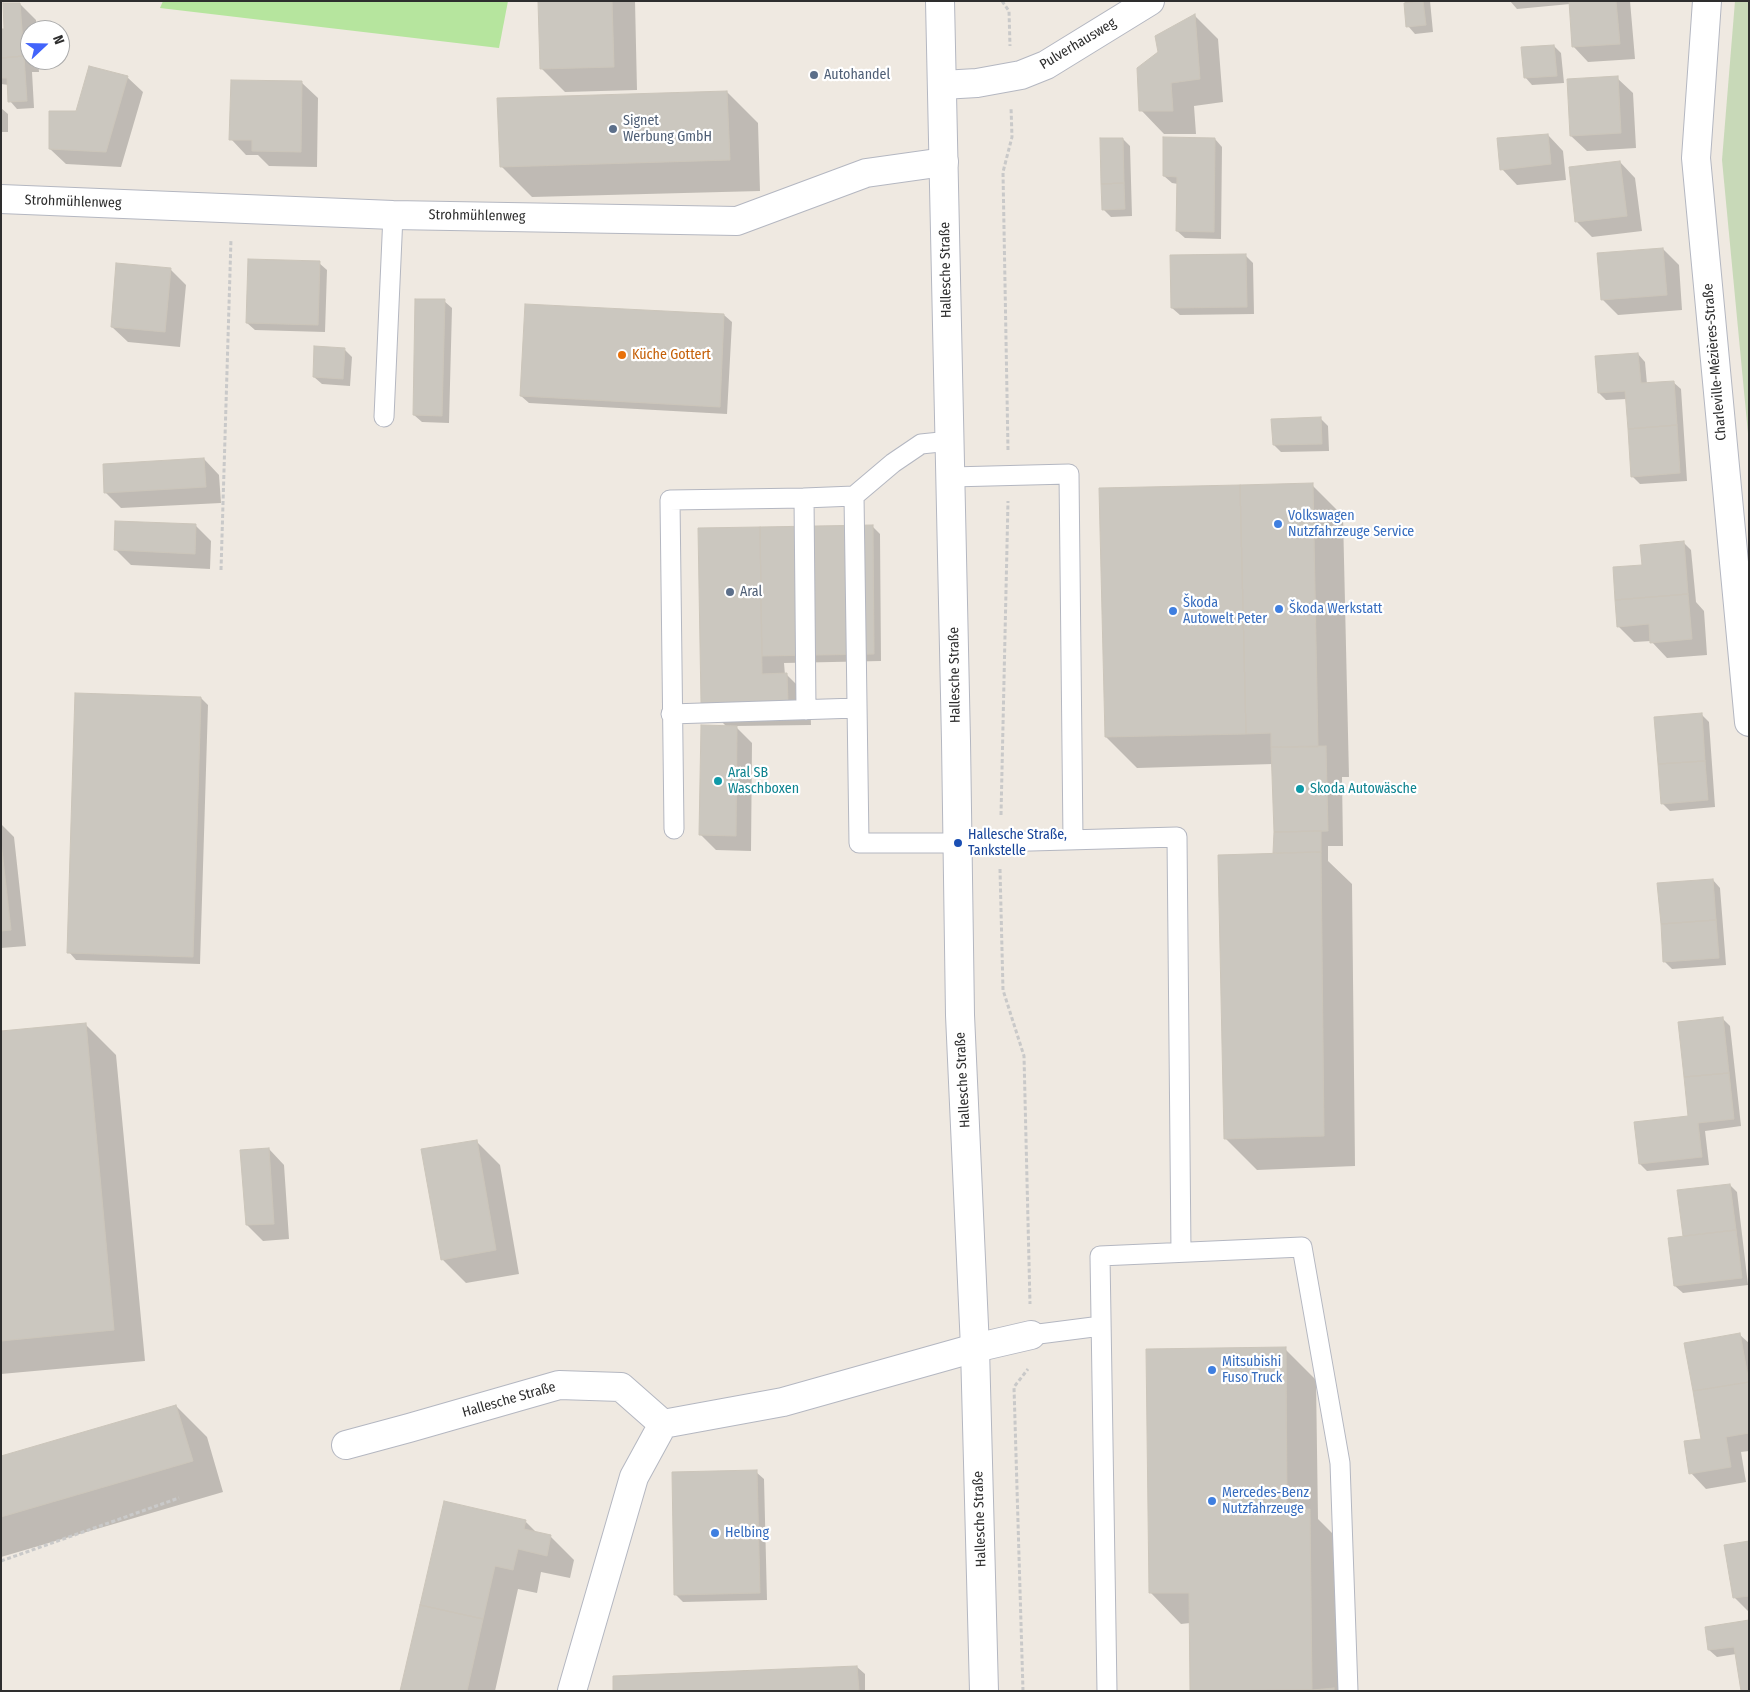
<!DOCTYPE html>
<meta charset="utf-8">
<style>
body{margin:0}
#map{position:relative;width:1750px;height:1692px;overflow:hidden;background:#efe9e1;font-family:"Fira Sans Condensed",sans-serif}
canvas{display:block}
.frame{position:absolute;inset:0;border:2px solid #2e2e2e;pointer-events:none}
.north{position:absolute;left:20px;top:20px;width:50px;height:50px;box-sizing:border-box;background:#fff;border:1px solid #ababab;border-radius:50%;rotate:69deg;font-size:14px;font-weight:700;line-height:20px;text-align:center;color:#2e2e2e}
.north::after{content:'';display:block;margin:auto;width:18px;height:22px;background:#4264fb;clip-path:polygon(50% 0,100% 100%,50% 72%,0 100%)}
</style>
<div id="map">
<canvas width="1750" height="1692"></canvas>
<div class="frame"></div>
<div class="north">N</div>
</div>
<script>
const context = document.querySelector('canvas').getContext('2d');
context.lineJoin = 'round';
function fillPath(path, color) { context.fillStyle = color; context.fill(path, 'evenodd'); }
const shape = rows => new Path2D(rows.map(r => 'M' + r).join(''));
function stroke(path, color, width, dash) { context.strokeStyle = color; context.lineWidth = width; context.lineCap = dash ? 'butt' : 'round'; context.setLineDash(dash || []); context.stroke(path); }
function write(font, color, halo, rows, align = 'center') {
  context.font = font + ' "Fira Sans Condensed",sans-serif'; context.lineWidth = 4.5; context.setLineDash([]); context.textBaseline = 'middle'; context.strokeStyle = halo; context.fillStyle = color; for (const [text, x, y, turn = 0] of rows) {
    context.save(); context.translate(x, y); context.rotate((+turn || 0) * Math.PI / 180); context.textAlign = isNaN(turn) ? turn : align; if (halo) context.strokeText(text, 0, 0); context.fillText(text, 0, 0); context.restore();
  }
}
const green = shape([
 [163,1,508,1,499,48,160,8]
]);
const cemetery = shape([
 [1735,1,1749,1,1749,444,1722,160]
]);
const shadow = shape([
 [540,1,635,1,637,90,565,92,541,68],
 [1405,1,1430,1,1433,32,1415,34,1408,26],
 [1510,1,1630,1,1635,59,1588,62,1573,46,1570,4,1517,9],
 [20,4,36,20,36,30,30,30,30,60,38,60,39,72,32,72,34,108,17,109,10,101,9,85,1,84,1,30,6,30],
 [1195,16,1218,39,1223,102,1194,106,1196,134,1164,134,1141,110,1159,53],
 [1554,46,1561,53,1564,83,1532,85,1525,77],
 [127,77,143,92,121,167,66,164,50,149,77,112],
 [1617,78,1633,93,1636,148,1587,151,1571,136],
 [302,83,318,98,317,167,269,166,258,155,246,155,231,139],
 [727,92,758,123,760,191,532,197,501,166],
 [1,108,8,114,8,132,1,132],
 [1548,135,1563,151,1566,180,1517,185,1502,169],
 [1123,139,1130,146,1132,216,1111,217,1103,209],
 [1215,139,1222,147,1221,239,1185,238,1177,231,1178,184,1172,183,1164,176],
 [1620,162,1635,178,1642,231,1592,237,1577,222],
 [1663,249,1679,265,1682,310,1618,315,1602,299],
 [1245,255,1253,263,1254,314,1180,315,1172,308],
 [319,263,327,270,325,332,255,330,247,323],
 [170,269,186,285,180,347,128,342,112,327],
 [444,301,452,308,449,423,422,422,414,415],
 [724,315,732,322,727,414,529,403,521,396],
 [345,350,352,357,350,386,322,384,314,377],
 [1638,354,1645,362,1647,384,1673,382,1681,389,1687,481,1640,484,1632,476,1627,399,1606,400,1599,393],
 [1320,418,1328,426,1329,451,1281,452,1274,445],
 [204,459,219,475,221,503,121,508,105,492],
 [1312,485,1343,516,1349,777,1342,777,1343,846,1328,846,1328,861,1352,884,1355,1166,1257,1170,1226,1139,1277,854,1275,852,1273,764,1137,768,1106,737],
 [195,525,211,541,210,569,131,565,115,549],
 [872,526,880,534,881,661,784,663,785,675,787,675,810,698,811,725,735,726,752,743,751,851,716,850,701,835,727,727,702,702,699,529],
 [1683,542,1691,550,1696,602,1704,611,1707,655,1667,658,1651,641,1634,642,1618,626,1644,566],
 [201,698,208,705,200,964,76,960,69,952],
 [1701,714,1709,722,1715,807,1670,811,1662,803],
 [1,824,14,837,26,946,1,948],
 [1713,880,1720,888,1726,965,1672,969,1664,961],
 [1722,1018,1730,1026,1741,1126,1705,1131,1709,1165,1647,1171,1640,1164,1690,1117],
 [85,1024,116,1055,145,1361,1,1374,1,1032],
 [476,1141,500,1165,519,1274,466,1283,442,1259],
 [269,1149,284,1165,289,1239,263,1241,247,1225],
 [1730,1185,1737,1192,1748,1285,1683,1293,1675,1286,1670,1239,1684,1238,1678,1191],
 [1740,1335,1749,1343,1749,1451,1741,1452,1746,1482,1706,1489,1691,1473],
 [1285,1349,1316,1380,1318,1519,1341,1542,1343,1691,1191,1691,1190,1623,1181,1624,1150,1592],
 [176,1406,207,1437,223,1492,1,1557,1,1457],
 [756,1472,764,1479,767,1600,683,1602,675,1594],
 [525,1521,537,1533,550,1536,574,1560,570,1578,541,1572,537,1593,518,1589,495,1691,402,1691],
 [1749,1542,1749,1612,1734,1597],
 [1749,1622,1736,1654,1717,1657,1709,1650],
 [857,1667,865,1674,865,1691,614,1691]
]);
const building = shape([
 [538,1,612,1,614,67,540,69,538,1],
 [1423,1,1426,25,1406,27,1404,3,1423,1],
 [1569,1,1616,1,1620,44,1572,47,1569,1],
 [3,3,20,3,24,56,1,58,1,29,4,29,3,3],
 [1195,14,1200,79,1171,83,1173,111,1139,111,1137,68,1158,52,1155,36,1195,14],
 [1554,45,1557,76,1524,78,1521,47,1554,45],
 [24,56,27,101,8,102,7,78,1,78,1,58,24,56],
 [89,66,128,76,106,152,49,149,49,111,76,111,89,66],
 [1618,76,1621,133,1570,136,1567,79,1618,76],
 [231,80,302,81,301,152,252,151,252,140,229,140,231,80],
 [727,91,730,160,500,167,497,98,727,91],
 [1548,134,1551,164,1500,170,1497,138,1548,134],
 [1163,137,1215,138,1214,232,1176,231,1177,177,1163,176,1163,137],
 [1100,138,1123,138,1124,183,1101,184,1100,138],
 [1620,161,1627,216,1575,222,1569,167,1620,161],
 [1124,183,1125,209,1102,210,1101,184,1124,183],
 [1663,248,1667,295,1601,300,1597,253,1663,248],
 [1246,254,1247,307,1171,308,1170,255,1246,254],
 [248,259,320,261,318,325,246,323,248,259],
 [116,263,171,268,165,332,111,327,116,263],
 [415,299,445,299,442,416,413,415,415,299],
 [525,304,724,314,720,407,520,396,525,304],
 [314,346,345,348,343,379,313,377,314,346],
 [1638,353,1641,383,1674,381,1677,425,1628,429,1625,391,1598,393,1595,356,1638,353],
 [1321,417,1322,444,1273,445,1271,419,1321,417],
 [1677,425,1680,473,1631,477,1628,429,1677,425],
 [204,458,206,487,104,493,103,464,204,458],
 [1313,483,1318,747,1271,747,1271,733,1246,734,1240,485,1313,483],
 [1240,485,1246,734,1105,737,1099,488,1240,485],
 [115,521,196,524,195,554,114,550,115,521],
 [873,525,874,654,762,656,760,527,873,525],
 [760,527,762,674,787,673,788,702,701,703,698,528,760,527],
 [1684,541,1688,594,1615,600,1613,567,1642,565,1640,545,1684,541],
 [1688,594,1692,639,1650,643,1649,624,1617,627,1615,600,1688,594],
 [75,693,201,697,193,957,67,953,75,693],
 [1702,713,1705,761,1658,764,1654,717,1702,713],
 [701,725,737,726,736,836,699,835,701,725],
 [1326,746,1328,831,1274,832,1271,747,1326,746],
 [1705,761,1708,800,1661,804,1658,764,1705,761],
 [1321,831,1321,852,1273,853,1274,832,1321,831],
 [1,842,11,930,1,931,1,842],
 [1321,852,1324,1136,1224,1139,1218,855,1321,852],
 [1713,879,1716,920,1661,924,1657,883,1713,879],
 [1716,920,1719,958,1663,962,1661,924,1716,920],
 [1723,1017,1729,1073,1684,1077,1678,1022,1723,1017],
 [86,1023,114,1330,1,1341,1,1031,86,1023],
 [1729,1073,1734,1119,1698,1123,1702,1157,1639,1164,1634,1122,1688,1116,1684,1077,1729,1073],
 [477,1140,496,1250,441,1260,421,1149,477,1140],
 [269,1148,274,1224,246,1225,240,1150,269,1148],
 [1730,1184,1736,1230,1683,1236,1677,1190,1730,1184],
 [1736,1230,1742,1278,1674,1286,1668,1238,1736,1230],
 [1740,1333,1749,1382,1693,1391,1684,1343,1740,1333],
 [1286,1347,1287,1510,1310,1509,1312,1690,1190,1691,1189,1593,1149,1593,1146,1349,1286,1347],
 [1749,1382,1749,1433,1726,1437,1731,1467,1689,1474,1684,1441,1701,1439,1693,1391,1749,1382],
 [176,1405,193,1461,1,1517,1,1456,176,1405],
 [757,1470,760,1593,674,1595,672,1472,757,1470],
 [444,1501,526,1520,524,1529,551,1535,547,1556,518,1549,513,1570,495,1566,483,1619,420,1605,444,1501],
 [1749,1541,1749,1596,1733,1598,1724,1545,1749,1541],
 [420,1605,483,1619,467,1691,400,1691,420,1605],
 [1749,1620,1749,1691,1741,1691,1734,1647,1708,1650,1705,1627,1749,1620],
 [857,1666,859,1691,613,1691,613,1676,857,1666],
 [1334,1688,1334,1691,1222,1691,1312,1690,1334,1688]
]);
const path = shape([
 [1002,1,1009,11,1010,46],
 [1008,450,1003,172,1012,137,1011,107],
 [221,570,231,239],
 [1001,815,1008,501],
 [1000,869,1003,990,1024,1056,1030,1304],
 [1,1561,179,1498],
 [1023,1691,1014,1387,1028,1369]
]);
const lane = shape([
 [384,417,393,215],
 [950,441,921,444,893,463,854,496,859,843,958,843,1177,837,1181,1252],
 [951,477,1069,474,1073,840],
 [806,710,804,498,854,496],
 [671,714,857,708],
 [674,829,670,500,804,498],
 [1031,1335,1101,1326],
 [1107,1691,1100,1256,1302,1247,1340,1463,1348,1691]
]);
const street = shape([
 [1707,1,1696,158,1749,722],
 [942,85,977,83,1021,75,1046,65,1150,1],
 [1,199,393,215,737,221,866,173,944,162],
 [346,1445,409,1428,559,1385,621,1387,663,1424],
 [572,1691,634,1477,663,1424,783,1402,975,1348,1031,1335]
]);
const secondary = shape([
 [940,1,956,741,960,1015,975,1348,984,1691]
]);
const markers = [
 [814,75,5,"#5c6f8a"],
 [613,129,5,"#5c6f8a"],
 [622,355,5,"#e8710a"],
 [1278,524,5,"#3f7fe0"],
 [730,592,5,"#5c6f8a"],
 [1279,609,5,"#3f7fe0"],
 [1173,611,5,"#3f7fe0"],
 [718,781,5,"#0f9aa8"],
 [1300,789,5,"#0f9aa8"],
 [958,843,5,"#1a4fb4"],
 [1212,1370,5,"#3f7fe0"],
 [1212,1501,5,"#3f7fe0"],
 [715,1533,5,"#3f7fe0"]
];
const streetNames = [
 ["Pulverhausweg",1078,44,-31],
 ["Strohmühlenweg",73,202,2],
 ["Strohmühlenweg",477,216,1],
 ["Hallesche Straße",946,270,-91],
 ["Charleville-Mézières-Straße",1715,362,-95],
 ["Hallesche Straße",955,675,-91],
 ["Hallesche Straße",963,1080,-93],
 ["Hallesche Straße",509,1400,-16],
 ["Hallesche Straße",980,1519,-92]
];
const serviceNames = [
 ["Autohandel",824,75],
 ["Signet",623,121],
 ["Werbung GmbH",623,137],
 ["Aral",740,592]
];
const foodNames = [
 ["Küche Gottert",632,355]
];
const shopNames = [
 ["Volkswagen",1288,516],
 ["Nutzfahrzeuge Service",1288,532],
 ["Škoda",1183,603],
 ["Autowelt Peter",1183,619],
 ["Škoda Werkstatt",1289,609],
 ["Mitsubishi",1222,1362],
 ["Fuso Truck",1222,1378],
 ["Mercedes-Benz",1222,1493],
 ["Nutzfahrzeuge",1222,1509],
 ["Helbing",725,1533]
];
const cultureNames = [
 ["Aral SB",728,773],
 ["Waschboxen",728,789],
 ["Skoda Autowäsche",1310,789]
];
const transitNames = [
 ["Hallesche Straße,",968,835],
 ["Tankstelle",968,851]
];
fillPath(green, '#b6e59e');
fillPath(cemetery, '#c8d9b8');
fillPath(shadow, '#0003');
fillPath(building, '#cbc7bf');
stroke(building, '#cbc5ba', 1);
stroke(lane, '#b4b7c1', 21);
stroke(street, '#b4b7c1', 30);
stroke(secondary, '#b4b7c1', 30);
stroke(path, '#c9c9c9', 3, [4, 2.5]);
stroke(lane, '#fff', 19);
stroke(street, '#fff', 28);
stroke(secondary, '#fff', 28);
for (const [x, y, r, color] of markers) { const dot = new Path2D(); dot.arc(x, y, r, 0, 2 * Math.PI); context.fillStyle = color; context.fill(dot); stroke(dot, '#fff', 2); }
write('14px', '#2e2e2e', '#fff', streetNames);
write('14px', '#4e5e75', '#fff', serviceNames, 'left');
write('14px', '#c56008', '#fff', foodNames, 'left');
write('14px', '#366cbe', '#fff', shopNames, 'left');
write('14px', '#0d838f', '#fff', cultureNames, 'left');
write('14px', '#164399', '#fff', transitNames, 'left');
</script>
